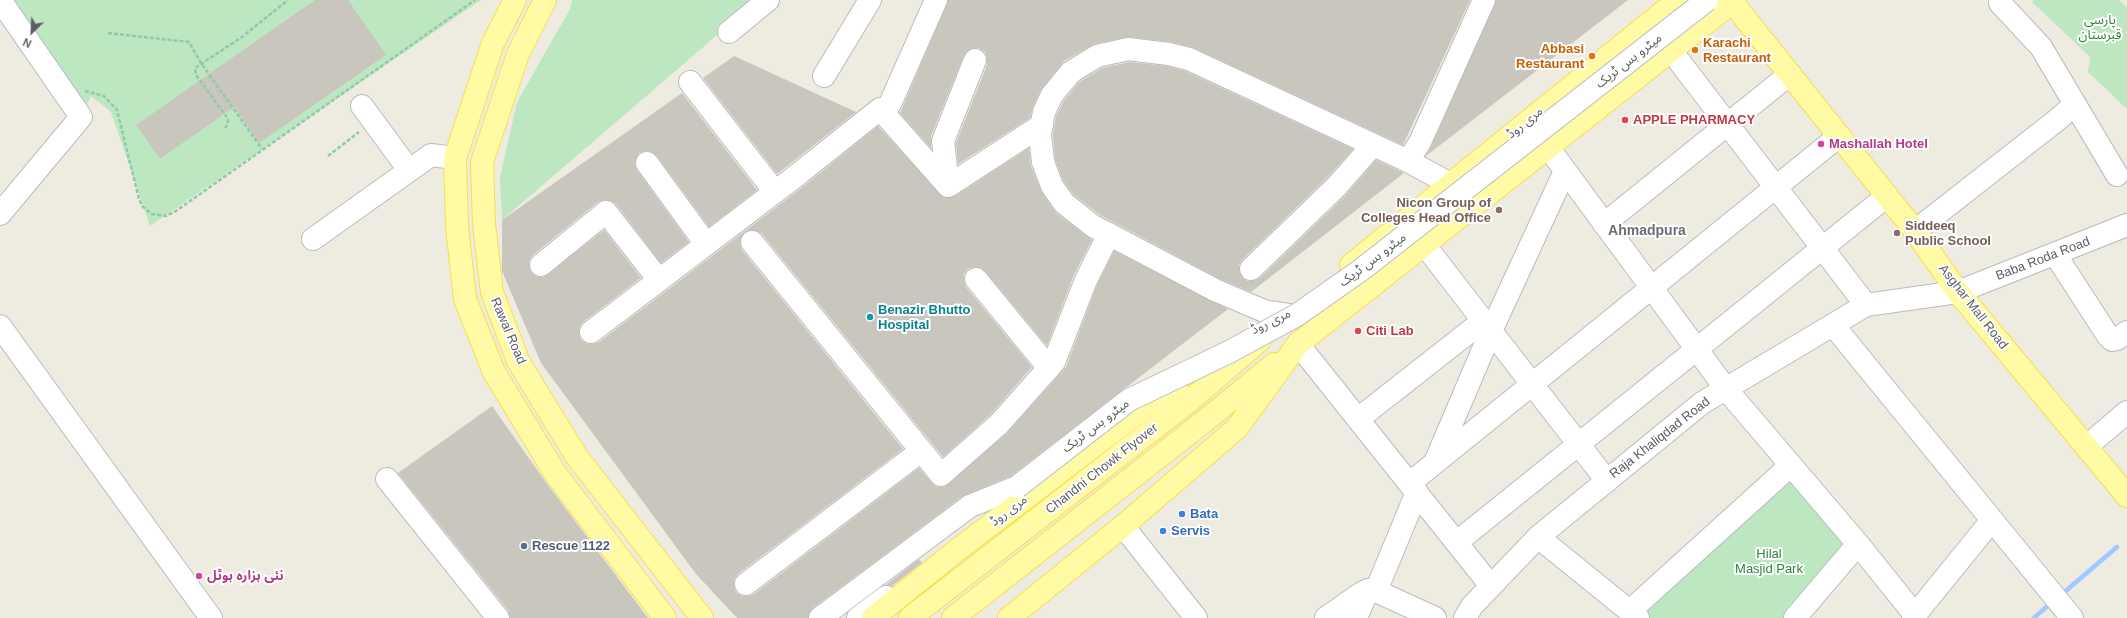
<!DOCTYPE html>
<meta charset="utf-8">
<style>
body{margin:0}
#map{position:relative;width:2127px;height:618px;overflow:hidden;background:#eeece1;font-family:Arial,sans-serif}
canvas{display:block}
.north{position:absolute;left:12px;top:12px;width:40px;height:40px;-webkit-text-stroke:3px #fff;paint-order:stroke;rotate:204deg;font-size:11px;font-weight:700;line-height:16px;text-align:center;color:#5a5d63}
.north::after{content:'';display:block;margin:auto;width:14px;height:18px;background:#5a5d63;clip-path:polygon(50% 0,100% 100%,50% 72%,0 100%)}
</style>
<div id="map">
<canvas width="2127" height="618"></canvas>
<div class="north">N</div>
</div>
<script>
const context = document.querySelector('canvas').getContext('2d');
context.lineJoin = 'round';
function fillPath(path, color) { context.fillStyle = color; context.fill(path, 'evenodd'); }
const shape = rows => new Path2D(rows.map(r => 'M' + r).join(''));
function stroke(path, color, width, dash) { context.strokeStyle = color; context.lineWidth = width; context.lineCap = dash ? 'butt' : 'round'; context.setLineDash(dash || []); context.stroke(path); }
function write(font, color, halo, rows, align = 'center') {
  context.font = font + ' Arial,"Noto Sans Arabic",sans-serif'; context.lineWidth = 4; context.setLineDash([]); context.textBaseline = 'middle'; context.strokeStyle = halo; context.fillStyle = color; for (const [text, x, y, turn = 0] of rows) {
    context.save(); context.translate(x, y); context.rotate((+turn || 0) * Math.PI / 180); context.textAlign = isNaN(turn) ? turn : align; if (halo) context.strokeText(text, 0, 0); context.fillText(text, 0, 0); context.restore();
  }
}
const green = shape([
 [11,0,481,0,150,226,111,112,91,96,86,106],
 [572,0,758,0,502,220,500,177,517,102,570,9],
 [2034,0,2119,0,2127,8,2127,109,2088,72,2090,57,2032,2],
 [1790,466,1858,544,1795,618,1638,618]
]);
const stream = shape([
 [2061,595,2117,547],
 [2034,618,2052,602]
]);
const building = shape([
 [315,0,348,0,386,55,259,143,234,107,160,159,136,125],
 [948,0,1470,0,1403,145,1194,48,1171,42,1129,37,1094,44,1064,61,1041,90,1033,107,1030,118,958,164,956,143,987,65,987,58,985,52,979,48,973,48,964,55,931,136,931,148,900,113],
 [1496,0,1628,0,1426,156,1431,147],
 [734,56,856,112,777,174,703,78],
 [1129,62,1167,66,1185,71,1353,149,1327,178,1242,260,1239,265,1239,272,1242,277,1247,281,1254,281,1260,278,1345,196,1376,160,1404,173,1251,292,1220,279,1100,215,1073,194,1063,180,1055,159,1053,134,1056,116,1063,102,1079,82,1102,68],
 [682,93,757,190,709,227,657,156,652,152,646,151,639,153,635,164,637,170,689,242,661,263,616,204,611,201,604,200,598,202,533,255,529,261,529,267,532,273,537,277,543,277,604,230,641,278,583,322,579,328,579,334,581,340,587,344,593,344,599,342,800,189,878,126,944,198,955,196,1029,148,1031,166,1042,193,1056,213,1092,240,1074,275,1047,346,985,271,974,267,968,269,964,274,964,281,966,287,1032,367,990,415,943,457,762,234,757,231,750,230,744,233,740,244,742,250,903,449,738,574,734,580,734,586,736,592,742,596,748,596,754,594,919,468,932,483,937,487,944,487,1007,433,1066,367,1097,285,1114,251,1228,309,1011,476,963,496,813,608,808,618,737,618,696,574,541,363,502,271,502,220],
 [492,406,545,481,648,618,510,618,508,610,398,473],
 [919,559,922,563,892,586,886,585]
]);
const path = shape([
 [108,33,189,42,201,63,262,149],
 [85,91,104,96,117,110,139,199,142,206,152,214,166,216,176,211,475,0],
 [225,128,228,124,228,119,196,75,195,68,242,37,288,0],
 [328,156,359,132]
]);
const minor = shape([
 [2000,3,2041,47,2117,175],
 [729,32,768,0],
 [1679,61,1866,305],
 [824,76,870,0],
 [690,82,775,192],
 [890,104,936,0],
 [362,106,409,170],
 [1556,158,1726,389,1858,544,1915,615,1913,618],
 [1408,161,1420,142,1484,0],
 [647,163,706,244],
 [948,186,943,141,975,60],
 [0,214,81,117,0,0],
 [1604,224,1790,74],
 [1915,231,2057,120,2074,105],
 [313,239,431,155,455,158],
 [752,242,941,475,999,424,1054,362,1086,280,1109,234],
 [1430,252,1607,481],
 [2055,254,2108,336,2112,340,2117,339,2127,332],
 [541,265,606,212,659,280],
 [1251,269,1336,187,1373,145],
 [976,279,1049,368],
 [1290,315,1264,311,1215,290,1093,226,1064,203,1052,186,1043,162,1040,134,1044,112,1052,95,1071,72,1097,56,1128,49,1169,54,1189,59,1408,161,1450,184],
 [1833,325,2072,618],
 [0,326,211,618],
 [591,332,792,179,880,109,948,186,1042,125],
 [1298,344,1491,586],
 [1358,419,1483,321],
 [2087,446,2127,412],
 [1436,460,1491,331,1565,171],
 [387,479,498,618],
 [1410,483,1839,136],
 [1123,526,1196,618],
 [1538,537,1638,618],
 [1457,542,1887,196],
 [746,584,921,451],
 [1376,591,1417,492],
 [1630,611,1790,466],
 [1915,615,1992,520],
 [820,618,970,506,1017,487],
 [858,618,886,597],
 [1326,618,1360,594,1368,590,1376,591,1435,618],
 [1356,618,1368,590],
 [1465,618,1472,606,1538,537,1702,403,1866,305,1958,292,2127,225],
 [1795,618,1858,544]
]);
const major = shape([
 [515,0,493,43,455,158,457,226,465,299,494,372,555,473,665,618],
 [545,0,518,54,482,162,484,224,492,292,518,361,577,457,702,618],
 [1732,2,1915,231,1958,292,2127,496],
 [1351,265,1678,0],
 [873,618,956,551,1178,382],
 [910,618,1193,398,1260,340],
 [953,618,1211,416,1274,364],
 [1009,618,1123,526,1237,428,1298,344,1735,0]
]);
const minorBridge = shape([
 [1017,487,1129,400,1229,352,1297,315,1361,270,1707,0]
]);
const markers = [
 [1695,50,4,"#e8710a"],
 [1592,56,4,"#e8710a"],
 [1625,120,4,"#e0444e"],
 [1821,144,4,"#d1479c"],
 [1499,210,4,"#8d6e63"],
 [1897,233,4,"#8d6e63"],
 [870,317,4,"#0f9aa8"],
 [1358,331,4,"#e0444e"],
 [1182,514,4,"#3f7fe0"],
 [1163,531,4,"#3f7fe0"],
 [524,546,4,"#5c6f8a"],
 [199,576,4,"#d1479c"]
];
const parkNames = [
 ["پارسی",2100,20],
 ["قبرستان",2100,35],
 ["Hilal",1769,554],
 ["Masjid Park",1769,569]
];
const foodNames = [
 ["Karachi",1703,43],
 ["Restaurant",1703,58],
 ["Abbasi",1584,49,"right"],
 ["Restaurant",1584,64,"right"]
];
const streetNames = [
 ["میٹرو بس ٹریک",1629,61,-38],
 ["مری روڈ",1525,123,-39],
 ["Baba Roda Road",2043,259,-21],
 ["میٹرو بس ٹریک",1373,260,-37],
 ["Asghar Mall Road",1973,307,52],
 ["مری روڈ",1271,322,-26],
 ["Rawal Road",508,331,67],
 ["میٹرو بس ٹریک",1096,426,-37],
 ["Raja Khaliqdad Road",1660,438,-38],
 ["Chandni Chowk Flyover",1102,469,-38],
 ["مری روڈ",1009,511,-37]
];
const healthNames = [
 ["APPLE PHARMACY",1633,120],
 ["Citi Lab",1366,331]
];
const hotelNames = [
 ["Mashallah Hotel",1829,144],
 ["نئی ہزارہ ہوٹل",207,576]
];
const educationNames = [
 ["Nicon Group of",1491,203],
 ["Colleges Head Office",1491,218],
 ["Siddeeq",1905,226,"left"],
 ["Public School",1905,241,"left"]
];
const cultureNames = [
 ["Benazir Bhutto",878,310],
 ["Hospital",878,325]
];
const shopNames = [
 ["Bata",1190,514],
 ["Servis",1171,531]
];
const serviceNames = [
 ["Rescue 1122",532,546]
];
const neighbourhoodNames = [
 ["Ahmadpura",1647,231]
];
fillPath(green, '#bce7c1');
stroke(stream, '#a0caff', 4.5);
fillPath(building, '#c9c6be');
stroke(minor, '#b9bbc1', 24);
stroke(major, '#f9de4f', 24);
stroke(path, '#94c8aa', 2.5, [4, 2]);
stroke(minor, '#fff', 22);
stroke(major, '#fffba5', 22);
stroke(minorBridge, '#b9bbc1', 24, []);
stroke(minorBridge, '#fff', 22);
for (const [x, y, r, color] of markers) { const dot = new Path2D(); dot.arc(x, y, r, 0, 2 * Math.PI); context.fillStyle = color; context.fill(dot); stroke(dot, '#fff', 1.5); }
write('13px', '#2f853e', '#fff', parkNames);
write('bold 13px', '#c56008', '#fff', foodNames, 'left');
write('13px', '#5a5d63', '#fff', streetNames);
write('bold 13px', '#be3a42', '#fff', healthNames, 'left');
write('bold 13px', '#b23c85', '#fff', hotelNames, 'left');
write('bold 13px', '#785e54', '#fff', educationNames, 'right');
write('bold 13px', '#0d838f', '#fff', cultureNames, 'left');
write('bold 13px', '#366cbe', '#fff', shopNames, 'left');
write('bold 13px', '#4e5e75', '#fff', serviceNames, 'left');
write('bold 14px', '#6b6f75', '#fff', neighbourhoodNames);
</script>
